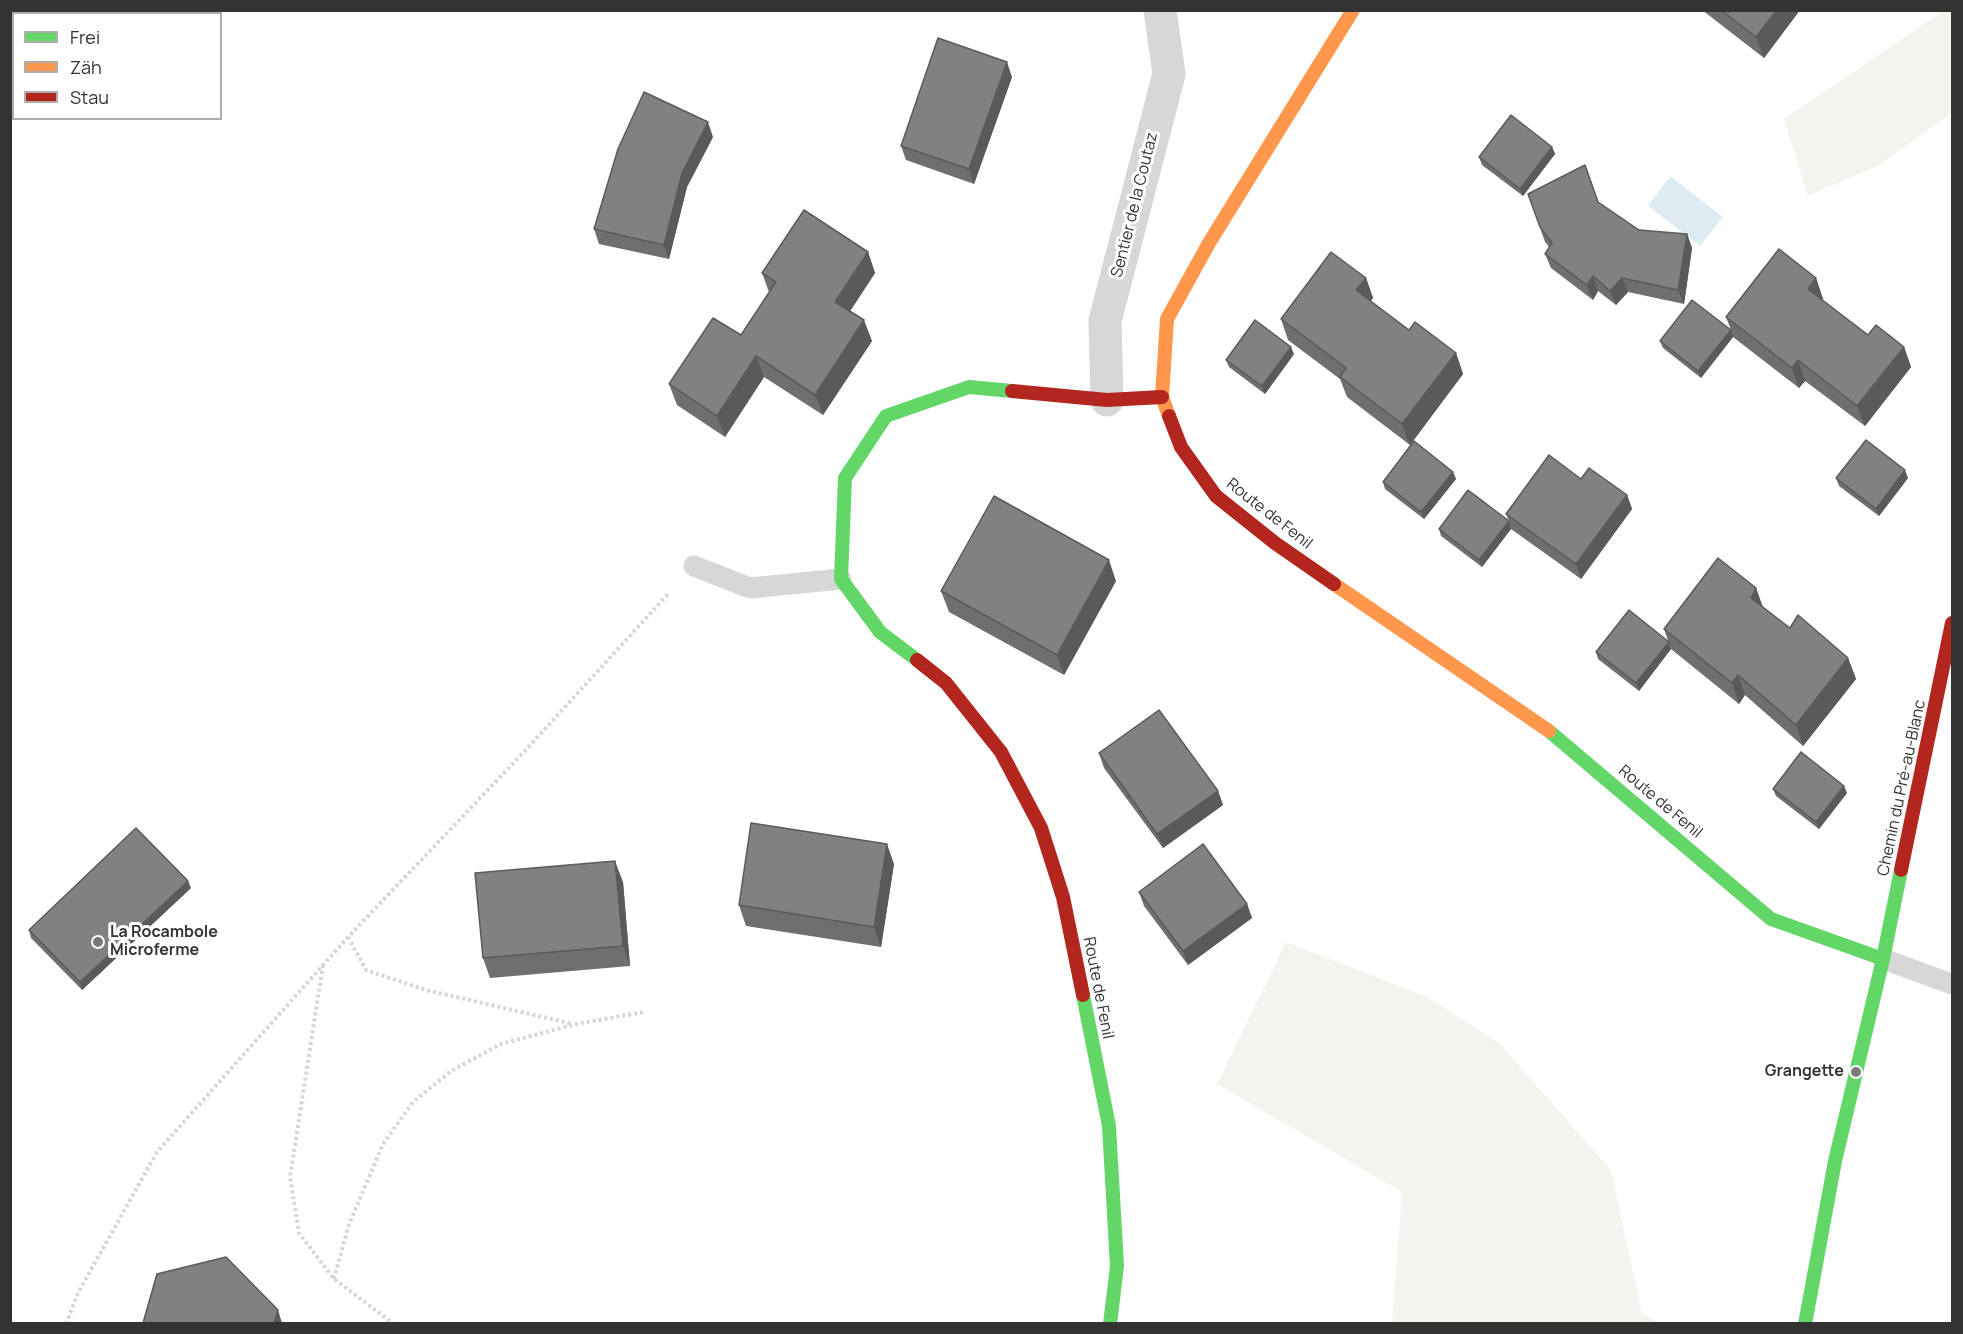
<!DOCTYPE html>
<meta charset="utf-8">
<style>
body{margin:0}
#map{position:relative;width:1963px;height:1334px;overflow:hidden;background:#fff;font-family:Manrope,sans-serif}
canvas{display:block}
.frame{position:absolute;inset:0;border:12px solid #333;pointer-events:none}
.legend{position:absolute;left:12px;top:12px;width:210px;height:108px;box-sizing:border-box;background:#fff;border:2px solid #adadad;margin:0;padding:8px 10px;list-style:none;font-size:18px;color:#333}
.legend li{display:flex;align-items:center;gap:12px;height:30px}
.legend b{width:30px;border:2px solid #adadad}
</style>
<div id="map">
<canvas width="1963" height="1334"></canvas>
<div class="frame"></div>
<ul class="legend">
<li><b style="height:8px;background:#63d668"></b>Frei</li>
<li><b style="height:8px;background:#ff974d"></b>Zäh</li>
<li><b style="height:8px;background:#b3261e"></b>Stau</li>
</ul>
</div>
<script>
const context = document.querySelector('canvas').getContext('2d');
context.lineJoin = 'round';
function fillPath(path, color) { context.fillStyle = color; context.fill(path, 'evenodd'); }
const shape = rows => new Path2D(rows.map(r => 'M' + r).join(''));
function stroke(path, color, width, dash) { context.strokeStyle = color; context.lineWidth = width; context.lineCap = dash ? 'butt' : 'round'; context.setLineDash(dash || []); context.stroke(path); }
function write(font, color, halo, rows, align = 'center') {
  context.font = font + ' Manrope,sans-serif'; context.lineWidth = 6; context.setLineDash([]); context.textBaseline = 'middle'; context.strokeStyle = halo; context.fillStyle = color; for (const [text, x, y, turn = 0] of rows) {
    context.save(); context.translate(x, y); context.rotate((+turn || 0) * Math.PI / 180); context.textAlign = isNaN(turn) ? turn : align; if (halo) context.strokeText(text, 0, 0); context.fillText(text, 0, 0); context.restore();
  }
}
const green = shape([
 [1943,11,1952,11,1952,113,1879,165,1808,196,1784,119],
 [1286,942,1427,997,1500,1044,1611,1170,1642,1314,1659,1323,1392,1323,1402,1192,1217,1084]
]);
const water = shape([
 [1670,176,1723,217,1700,246,1648,206]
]);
const path = shape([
 [348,937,366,970,426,990,573,1024],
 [323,965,290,1177,299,1233,334,1279,394,1324],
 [334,1279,348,1227,383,1144,413,1102,451,1071,501,1044,576,1024,644,1012],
 [66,1324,78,1293,157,1152,348,937,523,753,669,593]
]);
const lane = shape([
 [694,566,750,588,841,579],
 [1883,959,1952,984]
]);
const street = shape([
 [1107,400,1105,321,1169,74,1160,10]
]);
const fast = shape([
 [917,660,880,632,841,579,845,478,886,416,969,387,1012,391],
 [1549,731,1771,919,1883,959],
 [1083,995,1109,1126,1117,1266,1110,1324],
 [1805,1324,1835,1161,1883,959,1901,870]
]);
const slow = shape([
 [1169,416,1162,397,1167,319,1209,243,1353,10],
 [1334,584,1549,731]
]);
const jam = shape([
 [1012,391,1107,400,1162,397],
 [1169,416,1181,447,1216,496,1275,543,1334,584],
 [917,660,946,683,1001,752,1041,828,1063,897,1083,995],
 [1901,870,1952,623]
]);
const wall = shape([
 [1702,10,1800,10,1764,58],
 [1012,77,974,184,906,160,901,146],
 [713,137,687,187,669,259,599,244,594,229],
 [1552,147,1555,154,1523,196,1482,165,1479,157],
 [1528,194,1598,203,1639,230,1687,234,1692,248,1684,304,1628,292,1616,305,1598,291,1593,300,1551,268,1545,254,1549,247,1545,242],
 [868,252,875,273,850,311,872,341,823,415,764,377,725,437,677,405,669,384,741,335,769,292,762,273],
 [1366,278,1373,298,1371,301,1409,330,1456,353,1463,374,1410,445,1347,397,1340,379,1288,340,1281,319],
 [1816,278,1823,299,1823,300,1868,335,1904,347,1911,367,1865,426,1805,381,1799,388,1733,337,1701,378,1663,348,1660,341,1731,330,1726,317],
 [1294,354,1265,394,1229,367,1226,360],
 [1453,472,1456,479,1424,519,1385,489,1383,482],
 [1836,478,1908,478,1879,516,1839,486],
 [1581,479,1627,495,1632,509,1581,579,1511,529,1482,567,1441,536,1439,529,1509,521,1506,514],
 [1116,581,1064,675,949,612,941,591],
 [1756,588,1763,607,1790,628,1848,658,1856,679,1803,746,1745,695,1739,704,1671,649,1664,629],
 [1671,649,1639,691,1598,659,1596,652],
 [1099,753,1218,791,1223,805,1163,848,1104,768],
 [1773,789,1847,793,1819,829,1776,796],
 [894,864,881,947,746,926,739,905],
 [623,882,630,966,490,978,483,958],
 [191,888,82,990,31,938,29,930],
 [1139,892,1247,904,1252,918,1188,965,1144,906]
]);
const shadedWall = shape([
 [1777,10,1800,10,1764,58,1756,37],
 [1007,62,1012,77,974,184,969,169],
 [708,122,713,137,687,187,669,259,664,245,682,173],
 [1552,147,1555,154,1523,196,1520,189],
 [1687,234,1692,248,1684,304,1678,290],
 [868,252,875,273,843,322,835,302],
 [1593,276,1598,291,1593,300,1587,285],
 [1366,278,1373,298,1363,311,1356,290],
 [1622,278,1628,292,1616,305,1610,291],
 [1816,278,1823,299,1816,310,1808,289],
 [864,320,872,341,823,415,815,395],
 [1731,330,1733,337,1701,378,1698,371],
 [1291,347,1294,354,1265,394,1262,386],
 [1904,347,1911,367,1865,426,1857,406],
 [1456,353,1463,374,1410,445,1402,424],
 [756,356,764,377,725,437,717,416],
 [1798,360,1805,381,1799,388,1792,368],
 [1905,470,1908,478,1879,516,1876,509],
 [1453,472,1456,479,1424,519,1421,512],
 [1627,495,1632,509,1581,579,1576,564],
 [1509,521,1511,529,1482,567,1479,560],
 [1109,560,1116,581,1064,675,1057,655],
 [1756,588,1763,609,1751,598],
 [1669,642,1671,649,1639,691,1636,683],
 [1848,658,1856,679,1803,746,1796,725],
 [1738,675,1745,695,1739,704,1732,683],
 [1844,786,1847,793,1819,829,1816,822],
 [1218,791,1223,805,1163,848,1157,834],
 [887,844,894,864,881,947,874,927],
 [615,861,623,882,630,966,623,946],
 [188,881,191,888,82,990,80,982],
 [1247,904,1252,918,1188,965,1183,951],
 [278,1310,282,1323,274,1323]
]);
const building = shape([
 [1721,10,1777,10,1756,37,1721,10],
 [938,38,1007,62,969,169,901,146,938,38],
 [644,92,708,122,682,173,664,245,594,229,618,149,644,92],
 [1511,115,1552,147,1520,189,1479,157,1511,115],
 [1585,165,1598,202,1639,230,1687,234,1678,290,1622,278,1610,291,1593,276,1587,285,1545,254,1552,243,1540,227,1528,194,1585,165],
 [804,210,868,252,835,302,864,320,815,395,756,356,717,416,669,384,713,318,741,335,776,282,762,273,804,210],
 [1779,249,1816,278,1808,289,1868,335,1876,325,1904,347,1857,406,1798,360,1792,368,1726,317,1779,249],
 [1331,252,1366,278,1356,290,1409,330,1415,322,1456,353,1402,424,1340,377,1346,368,1281,319,1331,252],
 [1692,300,1731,330,1698,371,1660,341,1692,300],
 [1255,320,1291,347,1262,386,1226,360,1255,320],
 [1866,440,1905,470,1876,509,1836,478,1866,440],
 [1414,441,1453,472,1421,512,1383,482,1414,441],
 [1549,455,1581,479,1589,468,1627,495,1576,564,1506,514,1549,455],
 [1468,490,1509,521,1479,560,1439,529,1468,490],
 [994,496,1109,560,1057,655,941,591,994,496],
 [1718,558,1756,588,1751,598,1790,628,1798,615,1848,658,1796,725,1738,675,1732,683,1664,629,1718,558],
 [1629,610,1669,642,1636,683,1596,652,1629,610],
 [1159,710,1218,791,1157,834,1099,753,1159,710],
 [1801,752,1844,786,1816,822,1773,789,1801,752],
 [751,823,887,844,874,927,739,905,751,823],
 [136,828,188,881,80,982,29,930,136,828],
 [1203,844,1247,904,1183,951,1139,892,1203,844],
 [615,861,623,946,483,958,475,873,615,861],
 [226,1257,278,1310,274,1323,143,1323,157,1274,226,1257]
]);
const markers = [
 [98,942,6,"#7a7a7a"],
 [1856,1072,6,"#7a7a7a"]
];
const streetNames = [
 ["Sentier de la Coutaz",1135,205,-76],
 ["Route de Fenil",1269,514,38],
 ["Chemin du Pré-au-Blanc",1902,788,-78],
 ["Route de Fenil",1660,802,40],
 ["Route de Fenil",1098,988,79]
];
const poiNames = [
 ["La Rocambole",110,933],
 ["Microferme",110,951],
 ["Grangette",1844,1072,"right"]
];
fillPath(green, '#f1f5ed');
fillPath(water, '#ddebf3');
stroke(path, '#d6d6d6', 4, [3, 3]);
stroke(lane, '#d7d7d7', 21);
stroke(street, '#d7d7d7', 33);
stroke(fast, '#63d668', 14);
stroke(slow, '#ff974d', 14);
stroke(jam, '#b3261e', 14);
fillPath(wall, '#6f6f6f');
fillPath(shadedWall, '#5a5a5a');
fillPath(building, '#818181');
stroke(building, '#5a5a5a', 1.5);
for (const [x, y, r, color] of markers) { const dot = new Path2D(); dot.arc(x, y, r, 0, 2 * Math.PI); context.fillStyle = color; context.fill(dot); stroke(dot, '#fff', 2); }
write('16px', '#333', '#fff', streetNames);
write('bold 16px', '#333', '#fff', poiNames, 'left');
</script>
